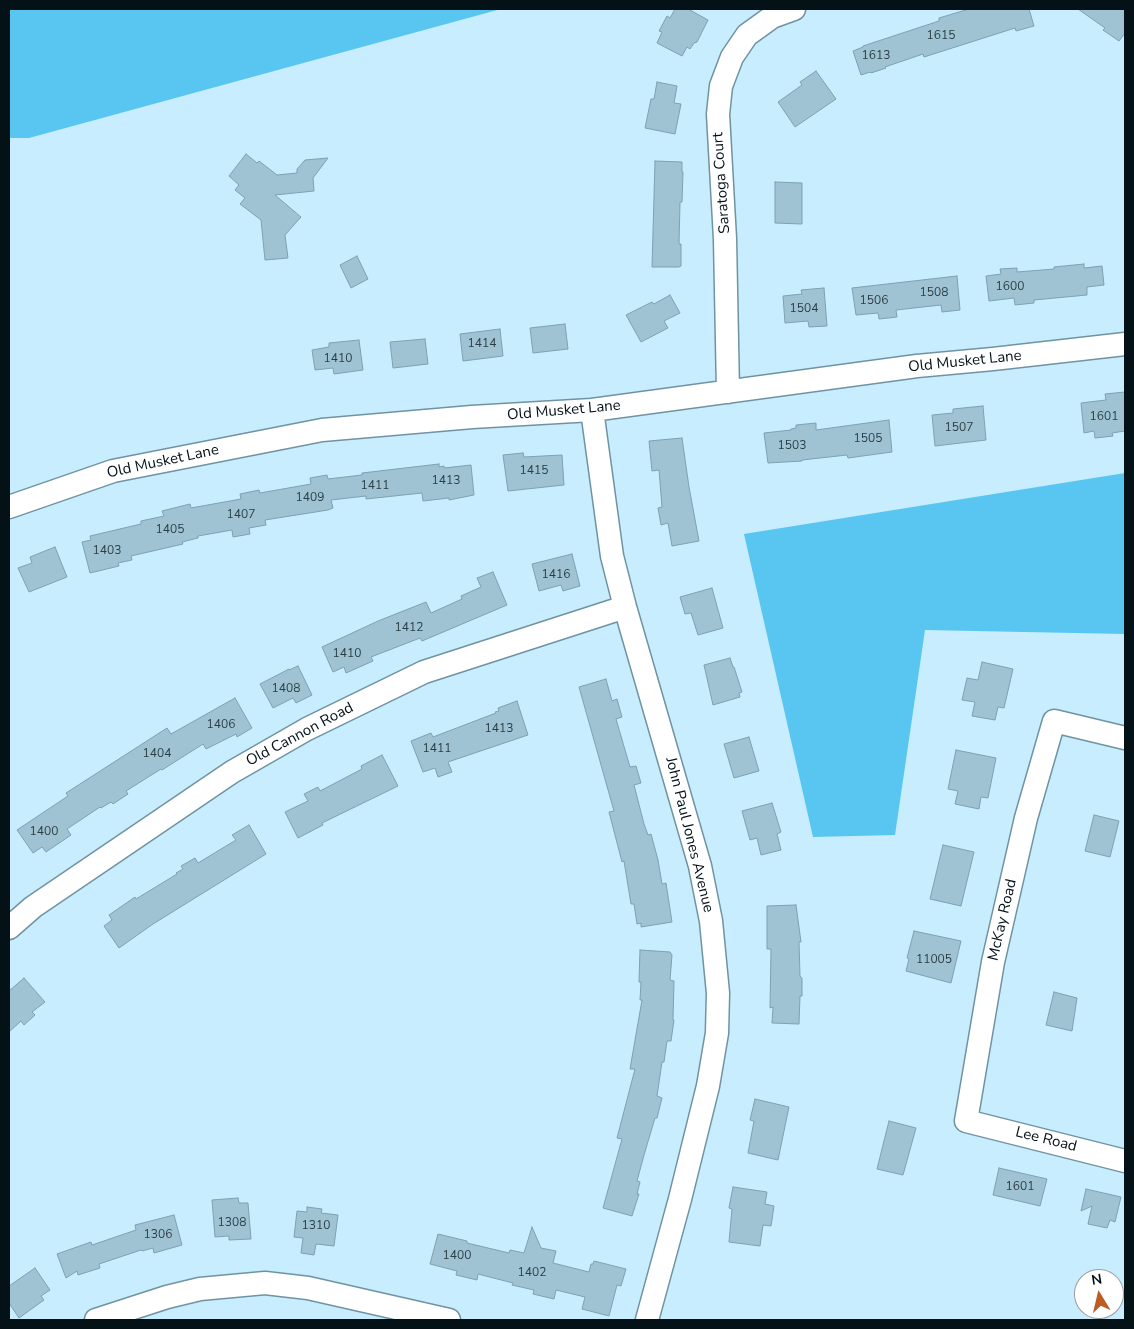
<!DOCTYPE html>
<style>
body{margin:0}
#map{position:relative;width:1134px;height:1329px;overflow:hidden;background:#c7edfe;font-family:"Nunito Sans",sans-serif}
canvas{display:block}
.frame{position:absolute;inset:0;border:10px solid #041116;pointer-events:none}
.north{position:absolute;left:1074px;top:1269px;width:50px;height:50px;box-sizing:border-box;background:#fff;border:1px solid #9ba0a2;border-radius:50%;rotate:351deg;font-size:14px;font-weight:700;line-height:20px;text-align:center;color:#041116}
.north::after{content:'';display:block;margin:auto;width:18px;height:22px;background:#bd5b22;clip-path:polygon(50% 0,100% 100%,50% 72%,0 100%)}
</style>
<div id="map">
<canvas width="1134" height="1329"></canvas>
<div class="frame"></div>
<div class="north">N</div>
</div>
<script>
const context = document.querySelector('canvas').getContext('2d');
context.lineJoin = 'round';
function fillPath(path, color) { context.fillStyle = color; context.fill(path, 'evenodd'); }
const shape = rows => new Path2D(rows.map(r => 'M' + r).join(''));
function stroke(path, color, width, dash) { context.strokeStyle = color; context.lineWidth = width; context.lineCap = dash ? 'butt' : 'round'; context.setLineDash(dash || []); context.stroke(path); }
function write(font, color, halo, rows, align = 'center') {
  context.font = font + ' "Nunito Sans",sans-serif'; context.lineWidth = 4; context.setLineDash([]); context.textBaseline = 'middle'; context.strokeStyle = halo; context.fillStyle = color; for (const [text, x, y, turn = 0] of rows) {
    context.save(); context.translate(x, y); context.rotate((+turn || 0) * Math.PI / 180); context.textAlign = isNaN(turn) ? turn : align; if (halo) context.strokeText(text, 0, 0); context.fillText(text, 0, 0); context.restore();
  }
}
const green = shape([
 [9,9,501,9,29,138,9,138],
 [1125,473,1125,634,925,630,895,835,813,837,744,534]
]);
const building = shape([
 [675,9,688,9,708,20,697,42,694,43,690,49,687,47,682,56,657,43,662,32,659,31,667,16,670,18,675,9],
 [969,9,1029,9,1034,26,1016,31,1015,28,924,57,923,54,885,67,886,68,871,73,870,72,861,75,853,51,863,47,863,46,939,21,939,18,969,9],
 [1078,9,1125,9,1125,33,1119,41,1103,30,1105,28,1078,9],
 [816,71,836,99,795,127,778,102,802,85,800,82,816,71],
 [657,82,677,86,674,103,681,104,675,134,645,128,651,99,654,99,657,82],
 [246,154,257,163,259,161,277,175,297,173,297,169,305,160,328,158,313,178,314,191,275,195,301,217,285,235,288,258,265,260,261,220,240,204,245,198,235,190,239,185,229,176,246,154],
 [655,161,682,162,682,172,683,172,682,202,680,202,679,244,681,244,681,266,679,267,652,267,655,161],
 [775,182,802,183,802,224,775,223,775,182],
 [357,256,368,279,351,288,340,265,357,256],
 [1084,264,1084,268,1102,266,1104,285,1087,287,1087,295,1034,300,1034,303,1015,305,1014,298,989,301,986,276,1001,274,1000,269,1017,268,1017,272,1054,269,1054,267,1084,264],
 [957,276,960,310,942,312,941,305,896,310,897,317,879,319,878,313,856,315,852,288,957,276],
 [824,288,827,326,809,327,808,321,785,323,783,296,802,294,801,290,824,288],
 [670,295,680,313,664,321,668,328,641,342,626,315,652,302,654,304,670,295],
 [565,324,568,349,533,353,530,328,565,324],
 [500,329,503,356,463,361,460,334,500,329],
 [425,339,428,364,393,368,390,342,425,339],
 [359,340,363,370,334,374,333,368,315,370,312,350,329,347,329,343,359,340],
 [1125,392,1125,431,1112,433,1113,436,1095,438,1094,431,1084,433,1081,403,1106,400,1105,394,1125,392],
 [983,406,986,440,935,446,932,415,953,413,953,409,983,406],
 [889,420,892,452,848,458,847,455,802,460,802,461,768,463,764,433,791,430,791,429,796,428,796,425,816,423,816,430,889,420],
 [682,438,689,487,699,541,672,546,668,523,661,525,658,508,662,507,659,470,652,471,649,441,682,438],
 [523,453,524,457,562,455,564,485,508,491,503,455,523,453],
 [439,464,439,467,444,466,444,468,471,465,474,495,449,500,449,498,423,501,422,493,366,499,366,496,331,500,333,508,328,510,265,520,266,525,249,528,250,534,233,537,232,530,198,536,198,538,182,542,183,544,131,556,132,560,118,563,119,566,90,573,82,542,91,540,90,536,141,524,141,521,164,516,162,511,190,504,191,508,241,499,240,494,259,490,260,493,311,484,310,478,327,475,328,479,362,475,362,473,439,464],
 [55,547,67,577,29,592,18,568,32,563,30,557,55,547],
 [572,554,580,586,563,591,561,585,539,591,532,564,572,554],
 [493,572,507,605,422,641,420,638,371,657,373,661,346,673,344,667,333,672,322,647,378,621,426,602,431,613,462,599,461,596,481,587,477,578,493,572],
 [712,588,723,628,698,635,691,613,685,614,680,597,712,588],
 [730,658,733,667,734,667,742,692,739,693,740,697,713,705,704,665,730,658],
 [982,662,1013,669,1004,708,998,707,995,720,972,716,975,702,962,700,967,678,978,680,982,662],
 [298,666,312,695,296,703,293,698,273,708,260,684,289,669,289,670,298,666],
 [606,679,612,701,617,699,622,717,616,719,630,767,636,766,641,783,634,785,644,824,648,835,651,834,658,860,662,884,666,883,672,922,641,927,641,923,637,924,634,904,631,904,624,861,622,862,609,812,614,811,579,687,606,679],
 [235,698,252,728,237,737,236,734,206,749,203,744,162,770,161,769,126,791,128,794,113,804,111,802,101,808,100,807,67,829,71,835,46,852,42,847,33,853,17,830,68,796,66,793,167,728,171,734,235,698],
 [517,701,528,735,448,762,452,772,438,777,435,768,423,772,411,741,431,733,433,737,496,713,495,712,499,711,498,708,517,701],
 [749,737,759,771,734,778,724,744,749,737],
 [956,750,996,758,988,798,981,797,979,809,955,804,958,791,948,789,956,750],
 [382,755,398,786,322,823,323,825,298,838,285,812,308,801,304,794,318,787,320,791,362,769,361,766,382,755],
 [772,803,781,832,777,834,781,850,761,855,757,838,750,840,742,811,772,803],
 [1094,815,1119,821,1110,857,1085,851,1094,815],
 [249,825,266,854,153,924,119,948,104,926,112,920,109,915,135,897,136,899,177,874,176,873,183,869,181,866,195,858,198,863,236,840,232,835,249,825],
 [943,845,974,852,961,906,930,899,943,845],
 [796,905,801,942,799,942,800,976,802,978,802,996,800,996,799,1024,772,1023,773,1007,770,1008,771,949,767,949,767,906,796,905],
 [914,931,961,941,951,983,906,971,909,959,907,958,914,931],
 [640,950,670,952,672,955,670,980,674,981,673,1020,674,1020,671,1041,667,1041,664,1062,662,1062,657,1096,662,1098,657,1118,655,1118,644,1155,637,1181,640,1182,637,1194,639,1194,632,1216,603,1208,622,1139,617,1138,635,1069,630,1069,642,1000,640,1000,641,982,639,982,640,950],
 [24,978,45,1002,32,1012,35,1015,24,1025,21,1021,9,1032,9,991,24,978],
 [1054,992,1077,998,1072,1031,1046,1025,1054,992],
 [755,1099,789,1107,778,1160,748,1153,754,1121,750,1120,755,1099],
 [889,1121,916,1128,903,1175,877,1169,889,1121],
 [999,1168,1047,1179,1040,1206,993,1195,999,1168],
 [733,1187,767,1192,765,1204,774,1206,771,1226,763,1225,760,1246,729,1242,732,1209,729,1208,733,1187],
 [1086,1189,1121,1197,1115,1222,1110,1220,1107,1228,1088,1224,1092,1206,1081,1211,1086,1189],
 [238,1198,239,1203,248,1203,251,1239,229,1240,229,1236,215,1237,212,1200,238,1198],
 [307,1207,322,1209,321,1213,338,1215,334,1246,316,1244,314,1255,301,1253,303,1238,294,1237,297,1211,307,1212,307,1207],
 [174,1215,182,1245,154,1253,153,1248,142,1251,141,1250,99,1264,100,1268,78,1275,77,1271,66,1278,57,1254,91,1242,92,1245,136,1230,135,1225,174,1215],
 [532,1227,541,1248,556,1251,553,1263,589,1272,591,1264,593,1264,594,1261,626,1269,621,1286,617,1285,609,1316,582,1309,585,1297,556,1290,554,1299,533,1294,534,1290,512,1285,513,1283,478,1274,477,1280,456,1275,457,1271,430,1264,438,1234,467,1241,467,1243,509,1253,510,1250,524,1253,532,1227],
 [35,1268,50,1290,41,1296,44,1300,19,1318,9,1303,9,1286,35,1268]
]);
const minor = shape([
 [728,392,725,239,718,114,721,86,732,57,747,35,772,17,794,9],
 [592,410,612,556,625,607,700,866,711,921,718,993,717,1033,708,1086,680,1199,647,1320],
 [9,507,113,471,322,430,472,417,592,410,917,366,993,359,1125,344],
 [1125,738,1054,721,1026,818,993,962,966,1121,1125,1161],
 [9,928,33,907,232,772,307,729,424,672,625,607],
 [96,1320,167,1297,200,1289,265,1283,308,1288,449,1320]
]);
const numberNames = [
 ["1615",941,36],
 ["1613",876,56],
 ["1600",1010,287],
 ["1508",934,293],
 ["1506",874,301],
 ["1504",804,309],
 ["1414",482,344],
 ["1410",338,359],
 ["1601",1104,417],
 ["1507",959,428],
 ["1505",868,439],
 ["1503",792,446],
 ["1415",534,471],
 ["1413",446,481],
 ["1411",375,486],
 ["1409",310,498],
 ["1407",241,515],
 ["1405",170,530],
 ["1403",107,551],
 ["1416",556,575],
 ["1412",409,628],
 ["1410",347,654],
 ["1408",286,689],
 ["1406",221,725],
 ["1413",499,729],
 ["1411",437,749],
 ["1404",157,754],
 ["1400",44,832],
 ["11005",934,960],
 ["1601",1020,1187],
 ["1308",232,1223],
 ["1310",316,1226],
 ["1306",158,1235],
 ["1400",457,1256],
 ["1402",532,1273]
];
const streetNames = [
 ["Saratoga Court",722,183,-94],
 ["Old Musket Lane",965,362,-6],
 ["Old Musket Lane",564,411,-5],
 ["Old Musket Lane",163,462,-12],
 ["Old Cannon Road",300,735,-28],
 ["John Paul Jones Avenue",689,835,76],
 ["McKay Road",1003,920,-77],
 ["Lee Road",1046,1140,14]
];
fillPath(green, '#58c6f0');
fillPath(building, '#9fc3d3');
stroke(building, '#7da1b1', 1);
stroke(minor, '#7093a2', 25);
stroke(minor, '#fff', 22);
write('12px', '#2b3e45', null, numberNames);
write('15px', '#041116', '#fff', streetNames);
</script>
